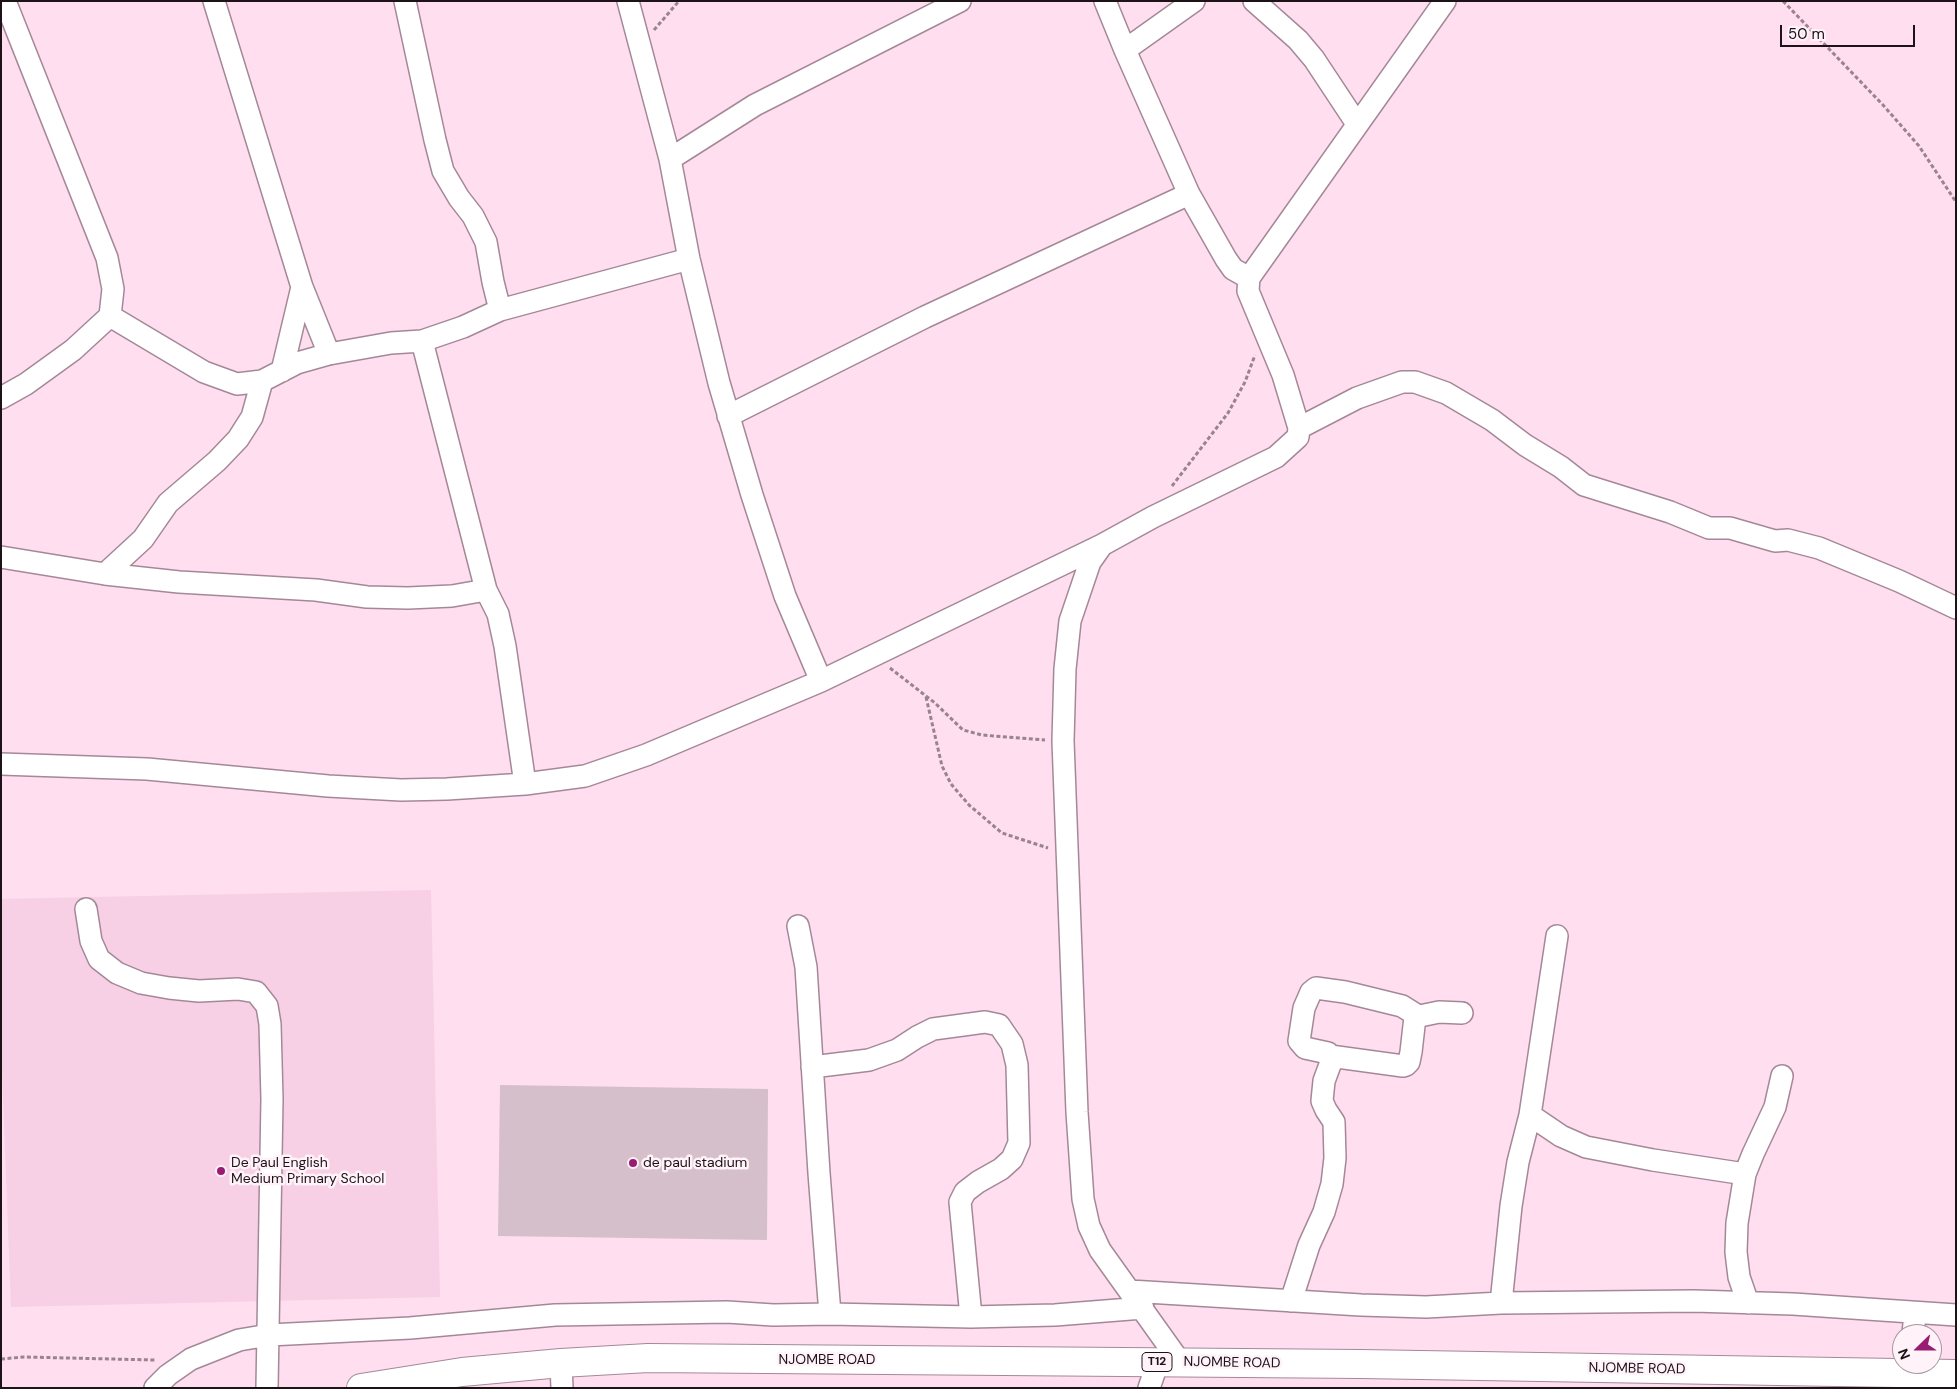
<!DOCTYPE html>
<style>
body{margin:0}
#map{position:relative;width:1957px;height:1389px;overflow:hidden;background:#fedeef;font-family:"DM Sans",sans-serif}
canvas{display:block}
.frame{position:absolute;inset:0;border:2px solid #1d1218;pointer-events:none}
.north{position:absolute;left:1892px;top:1324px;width:50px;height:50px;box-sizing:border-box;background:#fff2f9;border:1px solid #a5989f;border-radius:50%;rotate:248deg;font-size:14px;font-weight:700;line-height:20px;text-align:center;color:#1d1218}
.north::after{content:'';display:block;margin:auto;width:18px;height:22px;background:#991b72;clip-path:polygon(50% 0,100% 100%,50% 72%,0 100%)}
.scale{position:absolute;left:1780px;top:25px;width:135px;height:22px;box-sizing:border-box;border:2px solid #1d1218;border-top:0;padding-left:6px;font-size:15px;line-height:18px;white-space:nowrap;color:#1d1218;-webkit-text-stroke:4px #fff2f9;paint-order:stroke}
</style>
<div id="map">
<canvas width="1957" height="1389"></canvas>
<div class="frame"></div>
<div class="north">N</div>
<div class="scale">50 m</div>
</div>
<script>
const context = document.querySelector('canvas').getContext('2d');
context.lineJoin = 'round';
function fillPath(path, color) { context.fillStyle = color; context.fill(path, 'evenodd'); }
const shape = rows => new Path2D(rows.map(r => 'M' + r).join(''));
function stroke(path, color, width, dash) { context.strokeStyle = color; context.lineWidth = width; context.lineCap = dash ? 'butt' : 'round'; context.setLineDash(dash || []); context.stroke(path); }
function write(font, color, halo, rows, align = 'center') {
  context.font = font + ' "DM Sans",sans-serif'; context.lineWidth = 5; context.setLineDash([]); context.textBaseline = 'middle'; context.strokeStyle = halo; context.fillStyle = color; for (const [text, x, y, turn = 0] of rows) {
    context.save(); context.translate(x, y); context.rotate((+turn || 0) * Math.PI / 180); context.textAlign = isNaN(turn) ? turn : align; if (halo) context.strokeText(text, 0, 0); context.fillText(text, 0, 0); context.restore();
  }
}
const built = shape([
 [431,890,440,1297,11,1307,1,1045,1,899]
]);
const green = shape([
 [500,1085,768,1089,767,1240,498,1236]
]);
const path = shape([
 [1783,1,1883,105,1919,146,1956,202],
 [654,30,679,1],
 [1172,486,1228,413,1245,382,1255,355],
 [890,668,935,703,963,730,982,735,1045,740],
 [926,697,942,766,951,784,969,805,1002,833,1048,848],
 [1,1359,24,1357,155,1360]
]);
const minor = shape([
 [214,1,302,287,329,354],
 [405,1,435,140,443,171,459,198,473,216,486,242,493,282,500,310],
 [628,1,670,159,689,259,719,383,752,495,785,596,821,681],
 [1105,1,1125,50,1189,194,1226,259,1233,269,1249,278],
 [1254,1,1298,40,1314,59,1357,124],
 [1125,50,1194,1],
 [670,159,755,105,960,1],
 [110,316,204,372,237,384,262,381,297,363,329,354,391,343,422,341,463,327,500,310,689,259],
 [422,341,486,590,498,614,505,646,525,784],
 [282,371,302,287],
 [1,398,26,384,73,350,110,316,113,289,107,258,5,1],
 [728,416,925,317,1189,194],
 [1299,428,1357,398,1402,382,1415,382,1446,393,1492,420,1525,445,1561,467,1584,485,1670,512,1709,528,1730,528,1775,541,1788,540,1819,548,1899,581,1956,608],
 [1,557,105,574,179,582,316,590,367,597,408,598,452,596,486,590],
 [105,574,143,539,168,503,217,461,238,439,252,417,262,381],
 [1,764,147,769,328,786,401,790,447,789,525,784,585,776,646,755,821,681,1102,545],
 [86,909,91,941,99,959,117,973,141,983,169,988,199,991,238,989,256,992,267,1006,270,1024,272,1099,267,1388],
 [798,926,806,967,819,1173,830,1314],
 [1330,1056,1403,1066,1406,1065,1409,1062,1411,1052,1415,1017,1439,1012,1462,1013],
 [812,1067,869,1060,897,1050,917,1037,933,1029,985,1022,999,1025,1012,1044,1017,1065,1019,1143,1012,1159,1001,1169,978,1182,965,1192,960,1202,971,1317],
 [1530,1115,1561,1136,1586,1147,1653,1160,1745,1174],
 [1130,1291,1361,1305,1426,1307,1501,1303,1694,1301,1793,1304,1956,1315],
 [1291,1301,1309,1245,1324,1212,1332,1184,1335,1158,1334,1122,1326,1110,1322,1101,1324,1081,1331,1062,1330,1056,1328,1053,1305,1048,1299,1041,1304,1008,1311,992,1316,988,1345,992,1402,1006,1418,1016],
 [1501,1303,1511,1206,1518,1162,1530,1115,1557,936],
 [1748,1303,1739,1277,1736,1252,1737,1223,1745,1174,1753,1154,1775,1107,1782,1076],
 [1913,1334,1915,1313],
 [1180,1362,1100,1250,1089,1226,1083,1199,1077,1112,1063,741,1065,669,1070,621,1090,562,1102,545,1153,517,1276,457,1298,437,1299,428,1283,375,1248,291,1249,278,1445,1],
 [561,1363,562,1388],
 [155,1388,168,1375,191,1359,239,1340,269,1335,410,1328,555,1315,727,1312,773,1315,830,1314,971,1317,1055,1315,1143,1308],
 [1149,1388,1158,1362]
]);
const highway = shape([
 [361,1388,462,1372,561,1363,648,1358,1361,1364,1956,1374]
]);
const markers = [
 [633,1163,5,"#991b72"],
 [221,1171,5,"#991b72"]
];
const shields = [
 [1157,1362,30]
];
const shieldNames = [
 ["T12",1157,1362]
];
const poiNames = [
 ["De Paul English",231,1163],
 ["Medium Primary School",231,1179],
 ["de paul stadium",643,1163]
];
const streetNames = [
 ["NJOMBE ROAD",827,1360],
 ["NJOMBE ROAD",1232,1363,1],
 ["NJOMBE ROAD",1637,1369,1]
];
fillPath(built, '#f7d0e5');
fillPath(green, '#d5bfca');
stroke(minor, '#a58898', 24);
stroke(highway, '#a58898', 30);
stroke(path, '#99838f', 3, [4, 2.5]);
stroke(minor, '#fff', 21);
stroke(highway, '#fff', 28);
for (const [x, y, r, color] of markers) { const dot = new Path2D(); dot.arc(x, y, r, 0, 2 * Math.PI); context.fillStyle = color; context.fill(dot); stroke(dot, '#fff2f9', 2); }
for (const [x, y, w] of shields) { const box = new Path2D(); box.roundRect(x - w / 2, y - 9.5, w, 19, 4); context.fillStyle = '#fff2f9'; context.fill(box); stroke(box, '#1d1218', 1); }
write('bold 12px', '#1d1218', null, shieldNames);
write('14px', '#1d1218', '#fff2f9', poiNames, 'left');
write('14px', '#1d1218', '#fff2f9', streetNames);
</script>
